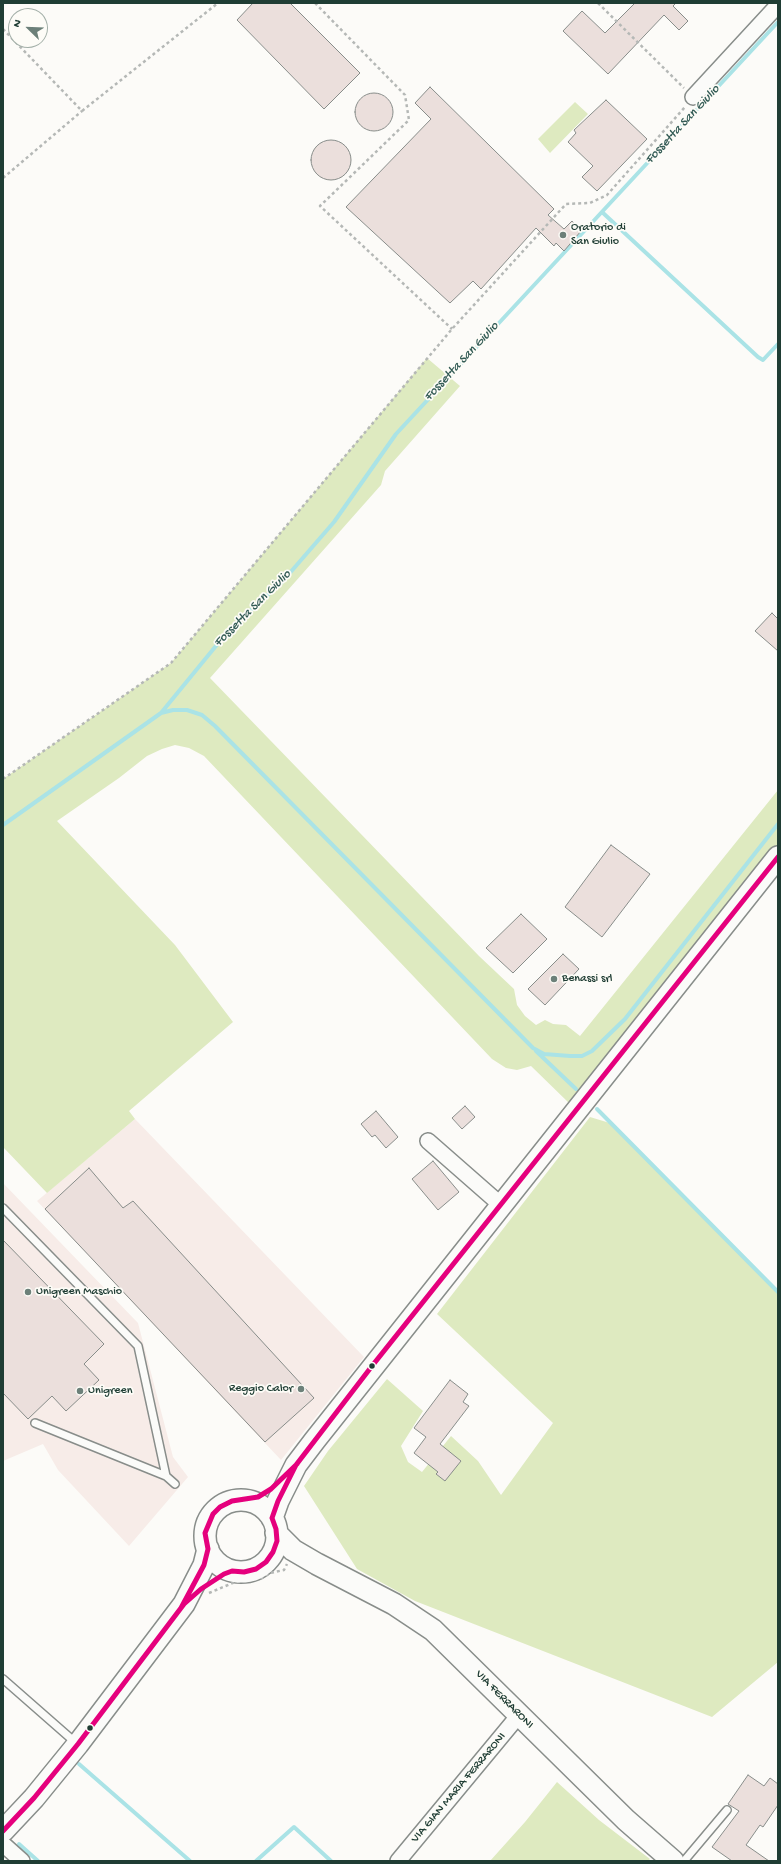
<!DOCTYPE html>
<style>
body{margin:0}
#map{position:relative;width:781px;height:1864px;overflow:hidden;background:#fcfbf8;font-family:"Gochi Hand",sans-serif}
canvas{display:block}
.frame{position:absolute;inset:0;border:4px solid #1f3d34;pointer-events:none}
.north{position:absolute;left:8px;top:8px;width:40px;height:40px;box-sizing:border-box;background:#fdfcf7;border:1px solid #a4b0a9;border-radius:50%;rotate:293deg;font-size:11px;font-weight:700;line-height:16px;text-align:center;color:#1f3d34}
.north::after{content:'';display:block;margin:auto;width:14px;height:18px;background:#6c8079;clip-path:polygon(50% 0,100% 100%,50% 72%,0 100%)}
</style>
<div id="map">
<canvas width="781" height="1864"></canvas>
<div class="frame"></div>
<div class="north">N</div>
</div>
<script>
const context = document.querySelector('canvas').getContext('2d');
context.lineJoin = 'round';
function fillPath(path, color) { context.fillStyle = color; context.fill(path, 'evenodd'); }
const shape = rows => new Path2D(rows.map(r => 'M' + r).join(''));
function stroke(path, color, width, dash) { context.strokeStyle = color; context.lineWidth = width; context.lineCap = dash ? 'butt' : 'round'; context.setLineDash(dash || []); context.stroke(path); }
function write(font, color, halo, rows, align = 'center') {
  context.font = font + ' "Gochi Hand",sans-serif'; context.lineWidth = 3.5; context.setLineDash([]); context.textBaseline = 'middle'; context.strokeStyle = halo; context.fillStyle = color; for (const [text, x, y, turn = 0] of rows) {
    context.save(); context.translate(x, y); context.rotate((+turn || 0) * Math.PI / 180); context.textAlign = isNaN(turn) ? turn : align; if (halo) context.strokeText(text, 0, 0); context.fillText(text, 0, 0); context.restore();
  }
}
const built = shape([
 [135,1119,364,1357,281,1460,37,1201],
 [3,1183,138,1323,173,1457,188,1477,129,1546,58,1470,43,1444,3,1461]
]);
const green = shape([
 [575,102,588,114,550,153,538,139],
 [427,358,460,386,385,471,381,485,210,678,479,956,514,989,517,1005,525,1016,536,1025,545,1020,553,1024,566,1025,580,1036,778,790,778,844,571,1105,531,1066,517,1070,506,1068,492,1059,204,756,189,748,175,745,162,749,147,756,119,778,57,821,175,945,233,1022,129,1111,135,1119,47,1193,3,1147,3,779,171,663],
 [590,1117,613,1124,778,1292,778,1662,712,1717,415,1601,357,1569,304,1486,328,1451,387,1379,423,1411,401,1446,408,1462,422,1472,451,1436,478,1461,501,1495,553,1423,437,1314],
 [557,1782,599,1820,650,1859,648,1861,490,1861,525,1822]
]);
const stream = shape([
 [602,212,758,357,763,360,778,344],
 [161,713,229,630,282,582,334,522,396,434,778,22],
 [3,825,161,713,173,710,187,710,202,715,215,726,533,1048,544,1054,570,1056,582,1056,592,1051,625,1019,778,824],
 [536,1051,576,1089],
 [597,1109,778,1292],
 [79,1764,190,1861],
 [19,1844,38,1861],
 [256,1861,294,1827,331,1861]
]);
const building = shape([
 [253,3,290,3,360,73,324,109,237,20,253,3],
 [635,3,676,3,673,6,688,21,679,30,664,15,608,74,563,31,582,11,605,33,635,3],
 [430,87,554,209,548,215,564,229,572,221,581,231,564,251,556,243,554,246,536,228,481,289,473,281,450,303,346,207,431,119,415,103,430,87],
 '355 112a19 19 0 1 1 38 0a19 19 0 1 1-38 0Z',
 [606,100,647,139,597,191,582,177,593,166,568,142,576,133,574,130,606,100],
 '311 160a20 20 0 1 1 40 0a20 20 0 1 1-40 0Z',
 [772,613,778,619,778,651,755,631,772,613],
 [611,845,650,874,602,937,565,907,611,845],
 [521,914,547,939,513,973,486,948,521,914],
 [563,954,579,969,545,1005,528,989,563,954],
 [465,1106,475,1117,462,1129,452,1118,465,1106],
 [376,1111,398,1137,386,1148,375,1135,372,1137,361,1124,376,1111],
 [433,1161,459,1192,438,1210,412,1179,433,1161],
 [89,1168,123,1208,133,1201,314,1398,265,1442,45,1209,89,1168],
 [3,1240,104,1344,84,1364,99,1380,66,1411,52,1396,28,1419,3,1393,3,1240],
 [450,1380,468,1394,463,1402,469,1406,440,1444,461,1461,445,1481,436,1474,438,1472,414,1453,426,1437,414,1428,450,1380],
 [748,1775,764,1786,770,1778,778,1784,778,1805,763,1827,760,1825,746,1845,769,1861,732,1861,712,1847,739,1811,728,1804,748,1775]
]);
const path = shape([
 [315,3,405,95,409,120,320,206,452,329],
 [598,3,684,88],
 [3,29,82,111,218,3],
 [3,178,82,111],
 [3,779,171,663,452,329,566,204,590,203,607,195,685,107],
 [209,1593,235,1582,252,1580,262,1578,270,1573,284,1570,287,1564]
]);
const lane = shape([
 [3,1208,138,1346,166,1476],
 [35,1423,166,1476,175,1484],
 [3,1679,76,1743],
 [684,1861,727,1810]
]);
const street = shape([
 [693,97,778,5],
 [428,1141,501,1205],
 [3,1844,22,1861],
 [398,1861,519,1715]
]);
const secondary = shape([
 '205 1536a36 36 0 1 1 72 0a36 36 0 1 1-72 0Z',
 [272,1518,278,1501,296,1465,315,1440,778,857],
 [276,1533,293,1550,317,1564,394,1604,433,1630,626,1820,673,1861],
 [3,1831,34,1798,78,1744,184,1604,204,1565,208,1549]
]);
const bus1 = shape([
 [181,1608,204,1565,208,1549,205,1533,213,1514,220,1507,232,1501,258,1497,271,1489,297,1464],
 [3,1831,34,1798,78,1744,184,1604,201,1589,224,1574,232,1571,244,1572,256,1569,266,1562,273,1552,277,1541,276,1529,272,1518,278,1501,296,1465,372,1366,778,857]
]);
const markers = [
 [563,235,4,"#6c8079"],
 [554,979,4,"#6c8079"],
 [28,1292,4,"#6c8079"],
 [372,1366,3.5,"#1f3d34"],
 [301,1389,4,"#6c8079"],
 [80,1391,4,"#6c8079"],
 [90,1728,3.5,"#1f3d34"]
];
const poiNames = [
 ["Oratorio di",571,228],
 ["San Giulio",571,242],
 ["Benassi srl",562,979],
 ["Unigreen Maschio",36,1292],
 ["Reggio Calor",293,1389,"right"],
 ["Unigreen",88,1391]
];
const streetNames = [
 ["VIA FERRARONI",504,1700,45],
 ["VIA GIAN MARIA FERRARONI",459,1788,-50]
];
const waterNames = [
 ["Fossetta San Giulio",683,125,-47],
 ["Fossetta San Giulio",462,362,-47],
 ["Fossetta San Giulio",253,609,-45]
];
fillPath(built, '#f7ece8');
fillPath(green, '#deeac0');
stroke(stream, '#aae3e6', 4);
fillPath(building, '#ebdfdc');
stroke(building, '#888d8a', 1);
stroke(lane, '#888d8a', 10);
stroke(street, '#888d8a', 18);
stroke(secondary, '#888d8a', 24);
stroke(path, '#b5b8b6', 2.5, [3, 3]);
stroke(lane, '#fbfbf9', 7);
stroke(street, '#fbfbf9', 15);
stroke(secondary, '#fbfbf9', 21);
stroke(bus1, '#e5007d', 5);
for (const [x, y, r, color] of markers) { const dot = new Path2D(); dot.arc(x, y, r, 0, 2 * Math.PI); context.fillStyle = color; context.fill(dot); stroke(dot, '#fdfcf7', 1.5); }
write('12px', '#1f3d34', '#fdfcf7', poiNames, 'left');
write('12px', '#1f3d34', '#fdfcf7', streetNames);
write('italic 13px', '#345c56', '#fdfcf7', waterNames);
</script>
